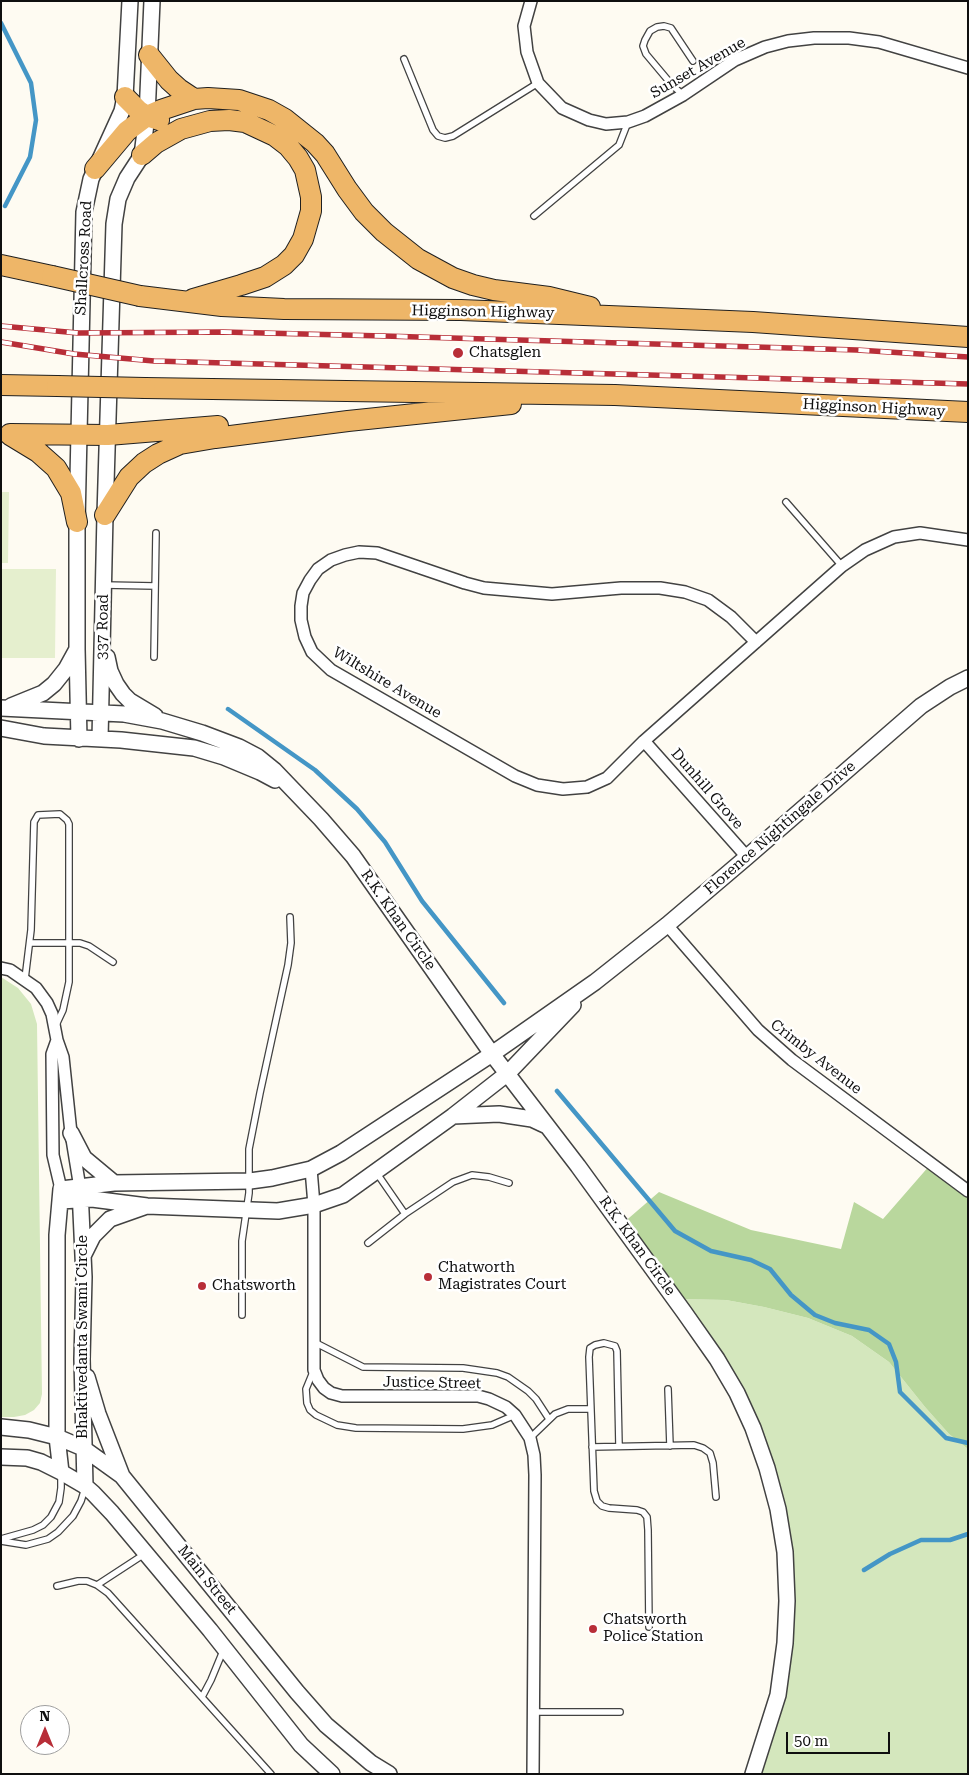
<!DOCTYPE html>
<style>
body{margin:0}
#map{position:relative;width:969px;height:1775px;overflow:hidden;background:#fefbf2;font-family:"Roboto Serif",serif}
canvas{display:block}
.frame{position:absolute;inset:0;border:2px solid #0f0f0f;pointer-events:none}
.north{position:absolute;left:20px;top:1705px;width:50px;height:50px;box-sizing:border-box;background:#fff;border:1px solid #9f9f9f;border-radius:50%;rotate:0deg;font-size:14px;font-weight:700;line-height:20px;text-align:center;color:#0f0f0f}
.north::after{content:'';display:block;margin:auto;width:18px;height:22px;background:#b82e38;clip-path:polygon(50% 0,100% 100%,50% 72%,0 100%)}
.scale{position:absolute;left:786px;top:1732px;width:104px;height:22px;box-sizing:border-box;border:2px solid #0f0f0f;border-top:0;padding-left:6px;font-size:15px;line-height:18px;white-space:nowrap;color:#0f0f0f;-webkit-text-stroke:4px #fff;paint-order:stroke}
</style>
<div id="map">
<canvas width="969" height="1775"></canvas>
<div class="frame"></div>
<div class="north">N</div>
<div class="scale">50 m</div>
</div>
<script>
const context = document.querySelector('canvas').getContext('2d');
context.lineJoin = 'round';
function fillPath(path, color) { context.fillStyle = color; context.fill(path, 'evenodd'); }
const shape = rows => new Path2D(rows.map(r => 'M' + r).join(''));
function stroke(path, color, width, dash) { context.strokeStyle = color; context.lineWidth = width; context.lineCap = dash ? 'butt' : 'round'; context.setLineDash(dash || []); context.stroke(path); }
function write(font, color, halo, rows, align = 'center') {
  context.font = font + ' "Roboto Serif",serif'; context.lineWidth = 5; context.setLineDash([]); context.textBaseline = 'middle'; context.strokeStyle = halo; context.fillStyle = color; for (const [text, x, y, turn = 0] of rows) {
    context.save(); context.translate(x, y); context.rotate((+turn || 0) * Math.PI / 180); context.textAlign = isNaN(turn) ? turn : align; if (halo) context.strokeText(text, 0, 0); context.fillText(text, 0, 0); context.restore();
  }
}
const green = shape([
 [1,977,18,988,31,1004,37,1024,42,1394,40,1403,34,1410,25,1415,14,1417,1,1417],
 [677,1299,726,1300,764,1307,808,1318,852,1336,889,1362,925,1407,949,1434,968,1449,968,1774,753,1774,779,1695,789,1603,755,1429]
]);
const forest = shape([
 [930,1165,968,1194,968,1449,949,1434,925,1407,889,1362,852,1336,808,1318,764,1307,726,1300,677,1299,622,1224,659,1192,751,1230,841,1249,854,1202,883,1219]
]);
const pitch = shape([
 [1,492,9,492,8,563,1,563],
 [1,569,56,569,55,658,1,658]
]);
const stream = shape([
 [1,23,31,83,36,120,30,157,5,206],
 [228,709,315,770,357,809,385,842,422,901,504,1003],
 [557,1091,675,1231,711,1251,751,1260,770,1269,791,1295,815,1315,835,1323,869,1330,889,1344,896,1362,900,1392,946,1438,968,1443],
 [864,1570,890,1554,921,1540,950,1540,968,1534]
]);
const service = shape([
 [404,59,433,130,438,136,445,138,453,136,538,83],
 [683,95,672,85,646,54,643,46,645,40,650,31,657,27,664,26,671,28,693,61],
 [534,216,619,145,628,122],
 [786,502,842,566],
 [104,585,155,586],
 [154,657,156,533],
 [30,943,80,943,89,946,113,962],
 [25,979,31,930,34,822,38,815,60,814,67,820,69,824,69,982,63,1010,56,1025],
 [376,1172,405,1214],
 [368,1243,405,1214,453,1182,472,1175,489,1177,509,1183],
 [242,1315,242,1241,249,1193,249,1149,260,1093,288,965,291,943,290,917],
 [314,1342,363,1367,463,1368,497,1373,508,1377,528,1391,536,1399,549,1419],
 [313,1372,306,1389,307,1403,310,1410,316,1415,337,1425,356,1428,463,1429,492,1425,515,1415],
 [668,1389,670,1446],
 [530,1438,555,1414,568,1409,590,1409],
 [619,1446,617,1351,615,1346,604,1343,595,1345,590,1348,589,1357,594,1491,597,1501,602,1506,609,1508,637,1510,643,1512,647,1517,648,1530,649,1627],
 [592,1447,694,1445,703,1448,710,1453,713,1463,716,1497],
 [1,1539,33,1530,43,1525,51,1517,59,1502,61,1488,61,1475],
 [1,1541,26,1545,48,1539,58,1532,73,1516,81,1501,85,1488],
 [97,1585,146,1553],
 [57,1586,78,1581,87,1581,97,1585,108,1593,271,1774],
 [202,1697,211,1680,223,1651],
 [534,1712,620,1712]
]);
const minor = shape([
 [531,1,524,26,527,52,538,83,562,108,589,120,606,124,628,122,645,116,683,95,735,60,765,47,788,41,814,38,849,38,879,42,968,68],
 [756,642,731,617,708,600,685,592,660,588,621,588,552,594,484,588,465,583,377,553,359,552,345,555,331,560,318,569,310,580,303,593,301,606,301,620,305,637,312,652,331,670,515,776,537,785,563,789,587,787,607,778,644,741,756,642,842,566,865,550,894,537,920,533,968,540],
 [644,741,747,857],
 [667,925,758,1030,792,1060,968,1191],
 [1,968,10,970,36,988,47,1003,52,1014,57,1040,63,1057,71,1133,80,1188],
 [57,1040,52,1054,53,1155,61,1189],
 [311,1169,314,1205,314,1370,318,1380,324,1388,331,1393,342,1396,478,1396,489,1399,506,1407,515,1415,530,1438,534,1455,535,1475,533,1774]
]);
const tertiary = shape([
 [107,657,110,671,116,684,123,694,130,701,155,716],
 [11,706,43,693,54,684,66,669,77,649],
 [1,708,124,714,162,721,202,733,239,747,258,757,274,770,321,819,353,856,492,1054,578,1166,684,1312,717,1359,737,1393,753,1428,767,1468,778,1509,785,1552,787,1601,785,1643,778,1695,753,1774],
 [1,728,44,736,121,740,194,748,224,757,260,772,275,780],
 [79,739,77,649,77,522,84,212,91,179,122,111,125,97,130,1],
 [100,739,105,515,114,224,118,199,127,178,142,155,147,116,152,1],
 [453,1116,499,1114,532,1119,547,1126],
 [71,1133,84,1158,114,1183],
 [80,1190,84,1277,82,1359,85,1486],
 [61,1201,92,1199,147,1206,278,1211,314,1205,343,1195,453,1116,508,1073,573,1005],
 [84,1254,93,1236,110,1219,144,1207],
 [87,1377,98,1414,122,1476],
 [1,1427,29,1430,57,1437,83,1448,122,1476,297,1692,326,1725,371,1763,389,1774],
 [1,1457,27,1458,41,1462,61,1472,85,1486,93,1493,112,1513,210,1630,301,1745,332,1774],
 [61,1472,57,1437,57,1235,61,1189,114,1183,250,1181,272,1178,311,1169,341,1153,492,1054,595,982,667,925,747,857,921,706,950,687,968,678]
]);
const trunk = shape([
 [149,55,169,80,179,89,194,99],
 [125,97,139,111,147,116,159,120],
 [142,155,156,143,181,129,210,121,229,120,245,122,275,136,288,146,298,158,305,170,311,197,311,211,303,239,294,255,284,265,265,277,241,285,193,299],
 [95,169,127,131,147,116,161,110,194,99,208,98,239,100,269,110,285,119,315,143,325,154,347,189,364,212,384,232,418,259,453,278,473,285,494,290,549,297,590,307],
 [1,265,52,276],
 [140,296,222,306,284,309,461,310,633,317,753,322,968,337],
 [1,385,57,386],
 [145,388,615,395,968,412],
 [10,434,108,435,218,426],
 [10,435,38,452,56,468,71,493,77,522],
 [105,515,129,477,144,463,158,454,180,444,215,438,348,421,511,404]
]);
const rail = shape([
 [1,326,78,333,223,332,384,336,857,350,968,357],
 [1,342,74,354,154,361,968,384]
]);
const trunkBridge = shape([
 [52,276,140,296],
 [57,386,145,388]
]);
const markers = [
 [458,353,6,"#b82e38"],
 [428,1277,5,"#b82e38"],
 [202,1286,5,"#b82e38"],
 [593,1629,5,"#b82e38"]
];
const streetNames = [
 ["Sunset Avenue",698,68,-30],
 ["Shallcross Road",84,258,-87],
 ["Higginson Highway",483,312,1],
 ["Higginson Highway",874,408,3],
 ["337 Road",103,627,-89],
 ["Wiltshire Avenue",387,683,31],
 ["Dunhill Grove",707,789,49],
 ["Florence Nightingale Drive",780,828,-41],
 ["R.K. Khan Circle",398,920,55],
 ["Crimby Avenue",816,1057,38],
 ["R.K. Khan Circle",637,1246,54],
 ["Bhaktivedanta Swami Circle",83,1337,-90],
 ["Justice Street",432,1383,1],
 ["Main Street",207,1580,51]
];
const poiNames = [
 ["Chatsglen",469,353],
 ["Chatworth",438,1268],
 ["Magistrates Court",438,1285],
 ["Chatsworth",212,1286],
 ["Chatsworth",603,1620],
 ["Police Station",603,1637]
];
fillPath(green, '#d4e7bd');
fillPath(forest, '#b9d79d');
fillPath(pitch, '#e5efce');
stroke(stream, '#4496c6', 4.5);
stroke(service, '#424242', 8);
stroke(minor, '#424242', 14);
stroke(tertiary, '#424242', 18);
stroke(trunk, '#202020', 22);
stroke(service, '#fff', 5.5);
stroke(minor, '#fff', 11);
stroke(tertiary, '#fff', 15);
stroke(trunk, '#eeb668', 20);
stroke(rail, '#b82e38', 5.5);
stroke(rail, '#fff', 4, [11]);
stroke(trunkBridge, '#202020', 22, []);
stroke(trunkBridge, '#eeb668', 20);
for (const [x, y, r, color] of markers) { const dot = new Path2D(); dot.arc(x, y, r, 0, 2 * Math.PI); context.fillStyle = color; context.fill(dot); stroke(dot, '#fff', 2); }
write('15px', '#0f0f0f', '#fff', streetNames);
write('15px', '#0f0f0f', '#fff', poiNames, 'left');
</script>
